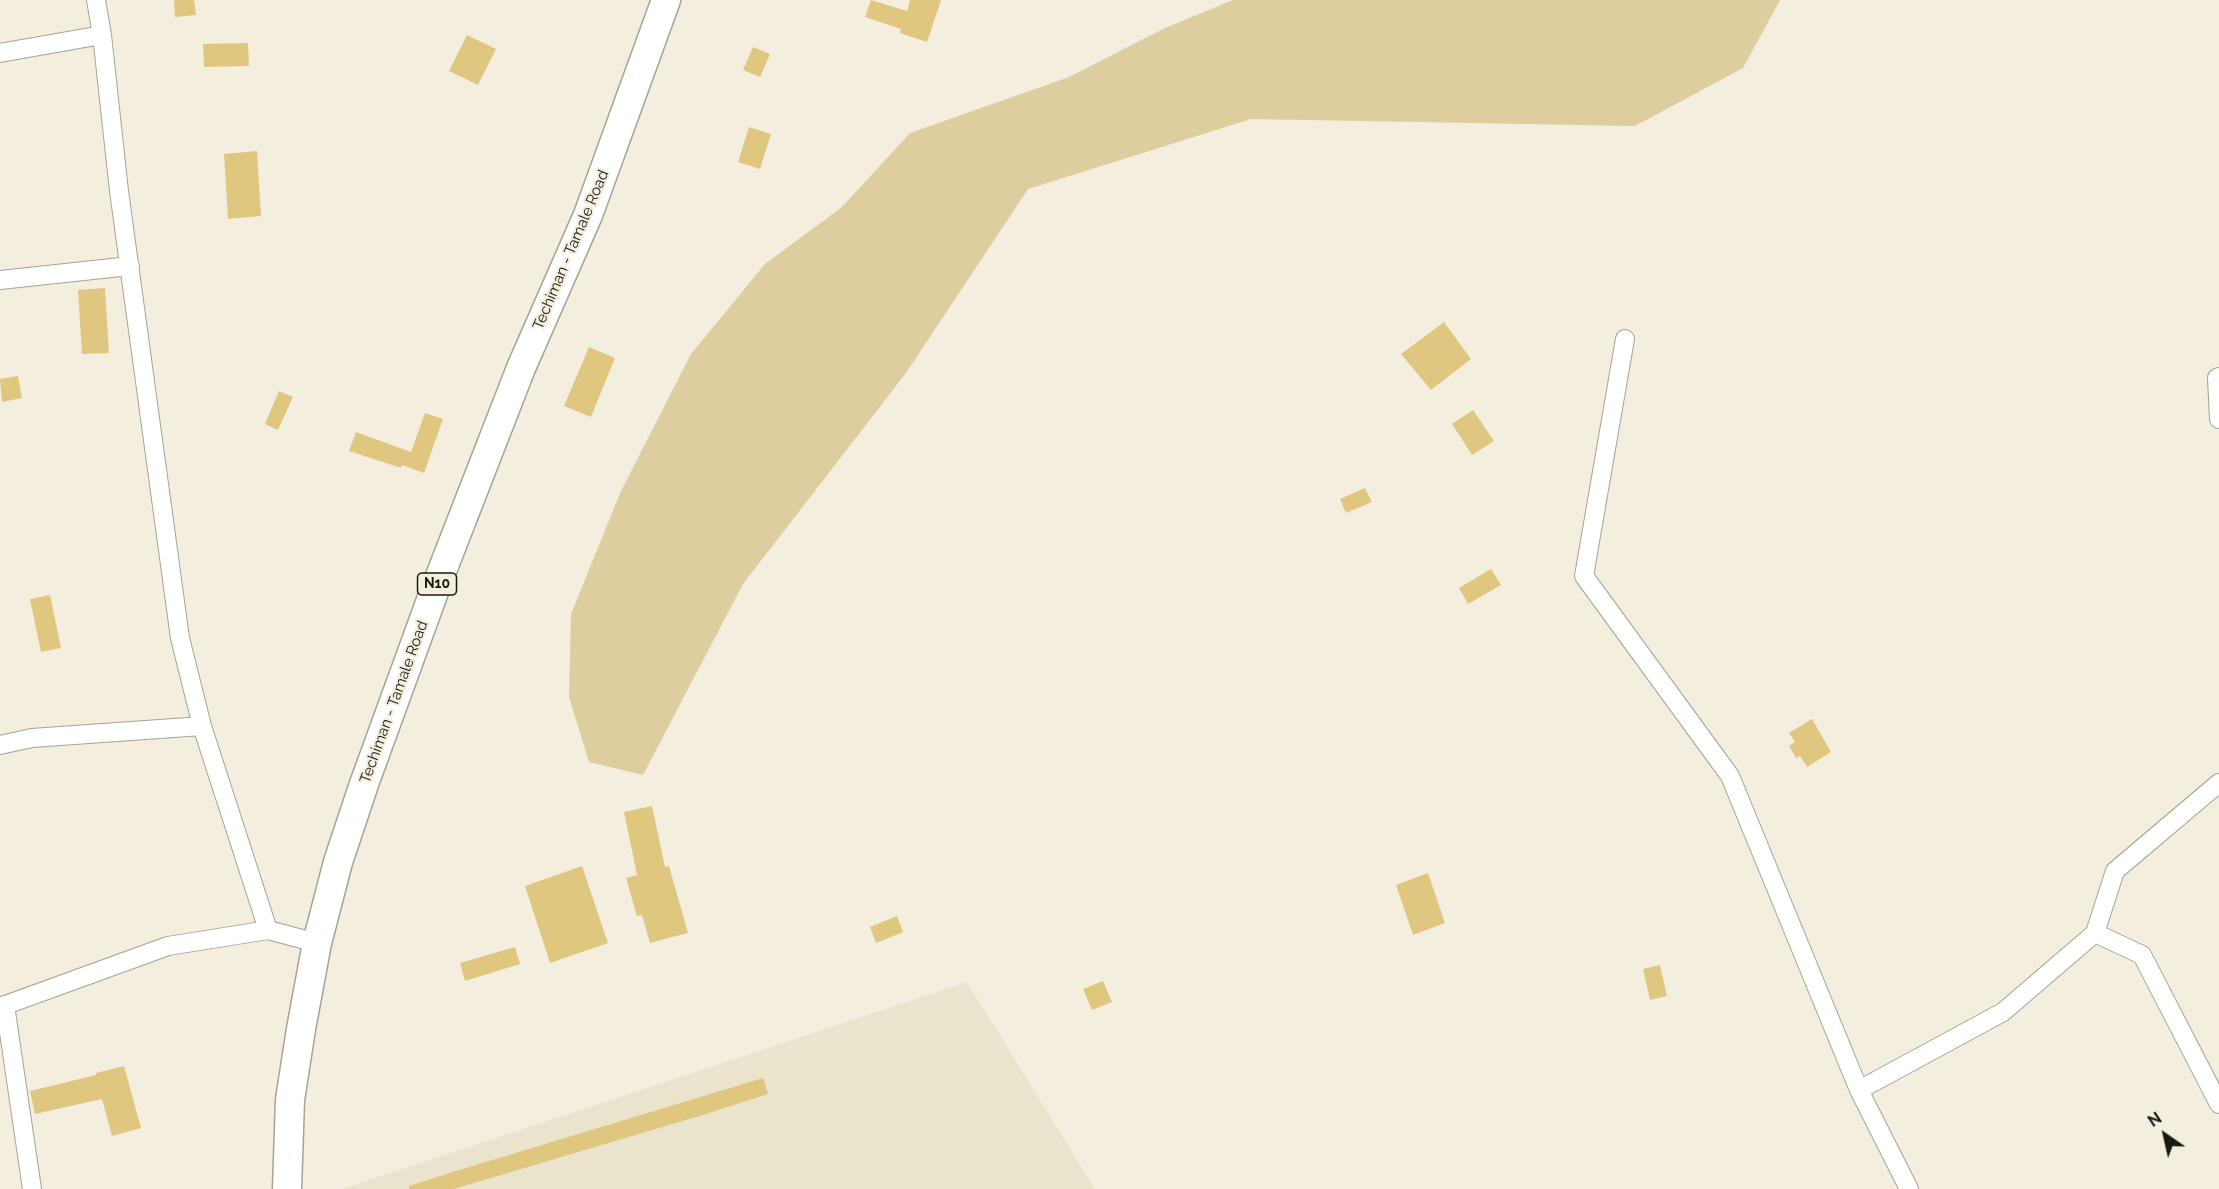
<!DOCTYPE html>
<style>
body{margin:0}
#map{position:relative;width:2219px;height:1189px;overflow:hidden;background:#f4eedf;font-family:Raleway,sans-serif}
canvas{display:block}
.north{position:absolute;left:2135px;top:1105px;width:60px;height:60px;-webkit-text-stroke:4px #f4eedf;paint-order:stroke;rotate:326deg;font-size:16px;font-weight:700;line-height:24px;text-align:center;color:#1b1913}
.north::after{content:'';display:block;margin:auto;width:21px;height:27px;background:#1b1913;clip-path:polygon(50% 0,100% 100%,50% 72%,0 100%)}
</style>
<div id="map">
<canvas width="2219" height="1189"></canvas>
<div class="north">N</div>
</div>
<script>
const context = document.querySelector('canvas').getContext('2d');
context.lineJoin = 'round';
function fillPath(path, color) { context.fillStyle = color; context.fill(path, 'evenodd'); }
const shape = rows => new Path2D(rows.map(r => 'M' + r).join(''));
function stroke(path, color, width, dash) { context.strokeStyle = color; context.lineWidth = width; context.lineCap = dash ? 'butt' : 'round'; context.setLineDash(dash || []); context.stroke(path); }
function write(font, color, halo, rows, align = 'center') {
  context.font = font + ' Raleway,sans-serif'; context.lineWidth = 4.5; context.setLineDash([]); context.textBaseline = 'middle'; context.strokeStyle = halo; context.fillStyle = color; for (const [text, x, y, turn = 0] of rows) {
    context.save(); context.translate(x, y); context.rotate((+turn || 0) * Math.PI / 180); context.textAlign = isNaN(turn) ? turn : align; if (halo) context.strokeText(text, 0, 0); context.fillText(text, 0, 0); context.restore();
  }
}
const built = shape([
 [967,982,1095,1189,342,1189]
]);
const green = shape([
 [1233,0,1780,0,1743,68,1635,126,1251,119,1028,189,906,373,743,584,643,775,589,762,569,697,571,614,621,491,691,354,765,264,842,207,910,133,1069,77,1165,28]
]);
const building = shape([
 [174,0,194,0,196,15,175,17],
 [871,0,907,11,910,0,941,0,927,42,900,33,901,29,865,17],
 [467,35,496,49,478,85,449,71],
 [248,43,249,66,204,67,203,44],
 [753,47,770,54,760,77,743,70],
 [749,127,771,134,760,169,738,162],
 [257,151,261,216,228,219,224,154],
 [105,288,109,353,82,354,78,290],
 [1444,322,1471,359,1431,390,1401,354],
 [589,347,615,358,591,417,564,406],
 [18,376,22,398,2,402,0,379],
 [279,391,293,397,278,430,265,424],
 [1473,410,1494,441,1472,455,1452,424],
 [425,413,443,419,424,473,402,465,401,468,349,451,356,432,411,452],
 [1365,488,1372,502,1346,513,1340,499],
 [1491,569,1501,585,1468,604,1459,588],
 [50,595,61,648,41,652,30,599],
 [1812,719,1831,752,1807,767,1800,756,1796,758,1789,746,1795,742,1789,733],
 [652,806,665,867,669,866,688,933,650,943,642,915,637,916,626,878,637,875,624,812],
 [582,866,608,943,550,963,525,886],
 [1428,873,1445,923,1413,935,1396,885],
 [897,916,903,932,876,943,870,927],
 [515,947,520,964,465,981,460,963],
 [1660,965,1667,996,1650,1000,1643,969],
 [1103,981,1112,1002,1092,1010,1083,989],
 [124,1066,141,1128,112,1136,102,1099,35,1114,30,1091,96,1075,96,1073],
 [763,1078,768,1094,706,1114,454,1189,409,1189,409,1186,456,1171]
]);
const minor = shape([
 [96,0,102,35,119,191,180,638,202,726,268,930,317,943],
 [0,53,102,35],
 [0,280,130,266],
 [1625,339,1584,576,1730,776,1859,1090,1909,1189],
 [2219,377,2217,378,2219,419],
 [0,745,32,738,202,726],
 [2095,933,2142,955,2219,1104],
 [5,1005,32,1189],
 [0,1007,168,946,268,930],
 [1859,1090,2003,1012,2095,933,2115,871,2219,783]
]);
const trunk = shape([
 [287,1189,290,1100,301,1029,317,943,338,862,364,784,435,589,521,368,588,215,666,0]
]);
const shields = [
 [437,584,39]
];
const shieldNames = [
 ["N10",437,584]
];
const streetNames = [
 ["Techiman - Tamale Road",571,250,-67],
 ["Techiman - Tamale Road",394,702,-70]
];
fillPath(built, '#ebe4cd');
fillPath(green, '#ddcd9f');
fillPath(building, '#dfc780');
stroke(minor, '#a8a294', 20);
stroke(trunk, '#a8a294', 31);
stroke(minor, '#fff', 18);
stroke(trunk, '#fff', 28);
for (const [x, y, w] of shields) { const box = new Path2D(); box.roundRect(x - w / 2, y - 11, w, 22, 4.5); context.fillStyle = '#f4eedf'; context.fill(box); stroke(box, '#1b1913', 1.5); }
write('bold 14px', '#1b1913', null, shieldNames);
write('15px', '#1b1913', '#f4eedf', streetNames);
</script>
